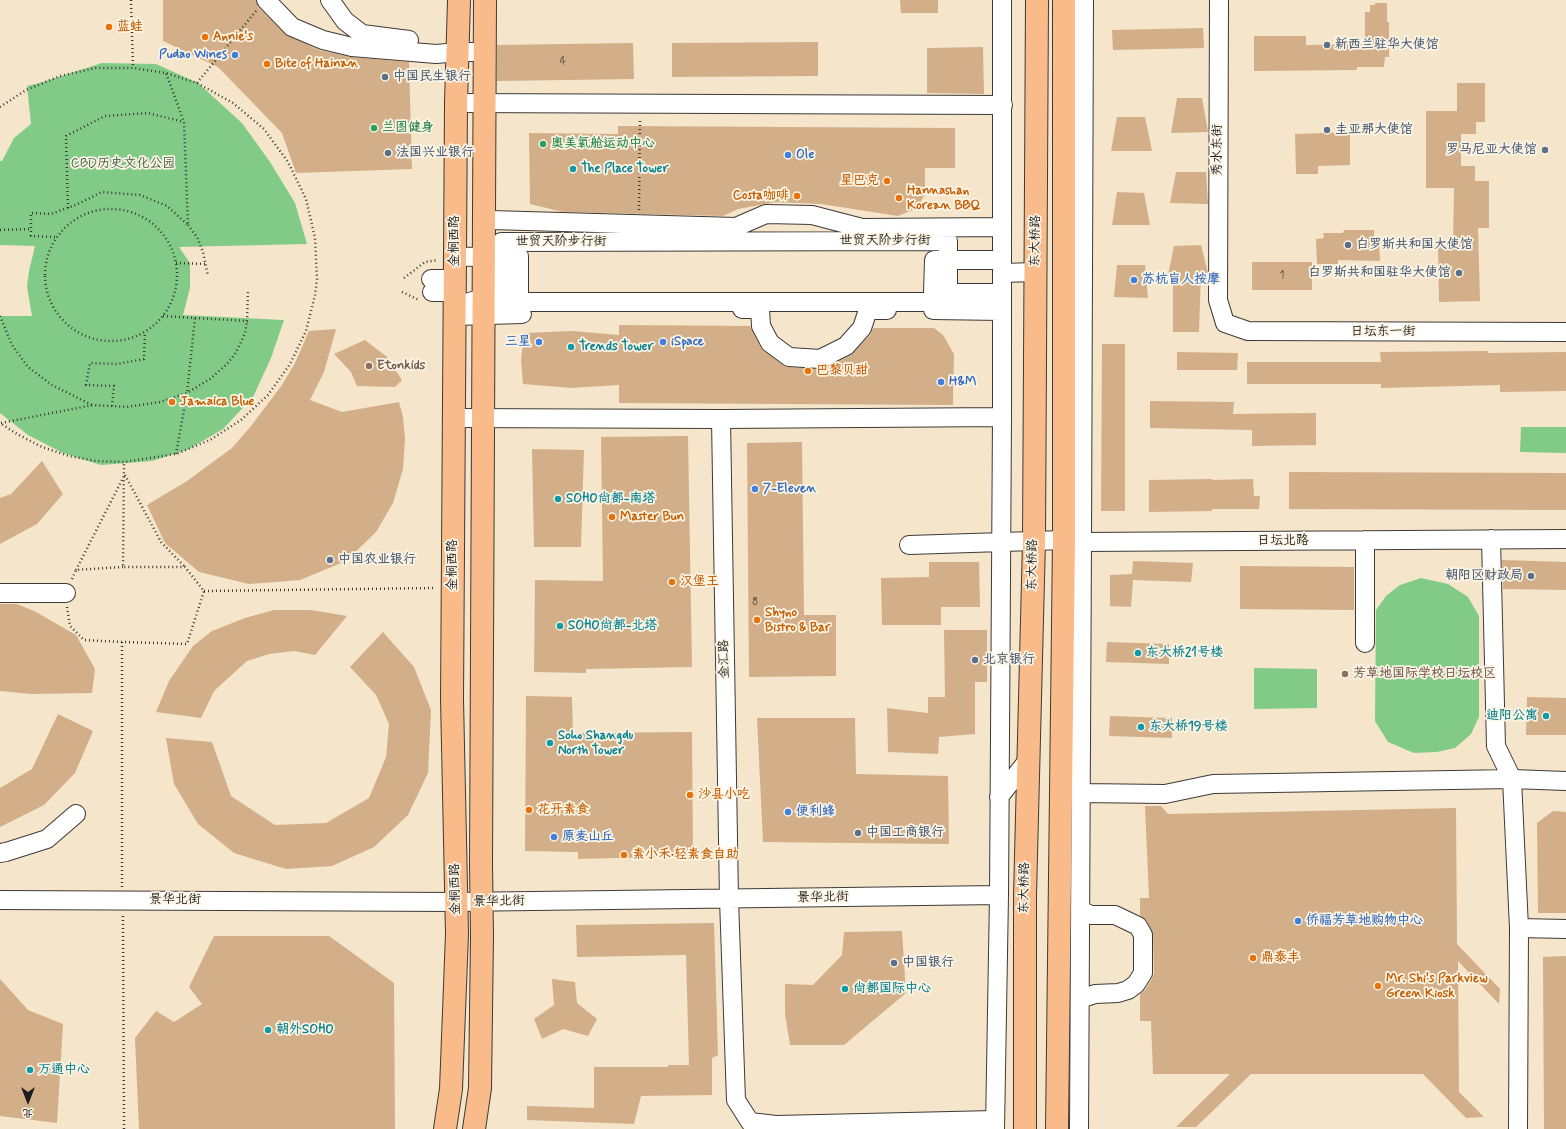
<!DOCTYPE html>
<meta charset="utf-8">
<style>
body{margin:0}
#map{position:relative;width:1566px;height:1129px;overflow:hidden;background:#f5e5ca;font-family:Mynerve,"LXGW WenKai TC",sans-serif}
canvas{display:block}
.north{position:absolute;left:8px;top:1081px;width:40px;height:40px;-webkit-text-stroke:3px #fcf5e5;paint-order:stroke;rotate:180deg;font-size:11px;font-weight:700;line-height:16px;text-align:center;color:#1c1c1c}
.north::after{content:'';display:block;margin:auto;width:14px;height:18px;background:#1c1c1c;clip-path:polygon(50% 0,100% 100%,50% 72%,0 100%)}
</style>
<div id="map">
<canvas width="1566" height="1129"></canvas>
<div class="north">北</div>
</div>
<script>
const context = document.querySelector('canvas').getContext('2d');
context.lineJoin = 'round';
function fillPath(path, color) { context.fillStyle = color; context.fill(path, 'evenodd'); }
const shape = rows => new Path2D(rows.map(r => 'M' + r).join(''));
function stroke(path, color, width, dash) { context.strokeStyle = color; context.lineWidth = width; context.lineCap = dash ? 'butt' : 'round'; context.setLineDash(dash || []); context.stroke(path); }
function write(font, color, halo, rows, align = 'center') {
  context.font = font + ' Mynerve,"LXGW WenKai TC",sans-serif'; context.lineWidth = 3.5; context.setLineDash([]); context.textBaseline = 'middle'; context.strokeStyle = halo; context.fillStyle = color; for (const [text, x, y, turn = 0] of rows) {
    context.save(); context.translate(x, y); context.rotate((+turn || 0) * Math.PI / 180); context.textAlign = isNaN(turn) ? turn : align; if (halo) context.strokeText(text, 0, 0); context.fillText(text, 0, 0); context.restore();
  }
}
const green = shape([
 [102,63,156,64,198,83,242,123,270,162,295,203,307,244,179,247,190,263,190,288,183,315,284,320,271,358,253,397,223,429,189,449,152,461,101,465,63,453,28,435,0,413,0,316,32,316,27,287,29,271,35,246,0,245,0,161,2,161,14,138,31,124,27,86,40,83],
 [1521,427,1566,427,1566,453,1520,452],
 [1421,578,1448,584,1468,597,1479,616,1479,717,1471,734,1455,748,1437,752,1414,753,1388,742,1375,721,1376,610,1386,596,1400,585],
 [1254,668,1317,669,1317,708,1254,709]
]);
const building = shape([
 [163,0,256,0,258,7,285,34,319,50,351,57,409,62,412,169,296,173,282,133,218,67,163,41],
 [900,0,938,0,938,13,901,13],
 [1375,3,1387,3,1387,22,1389,22,1389,57,1385,57,1384,67,1357,67,1357,70,1254,71,1254,36,1306,36,1306,45,1365,44,1365,12,1370,12,1370,5,1375,5],
 [1203,28,1204,48,1113,50,1112,30],
 [818,42,818,76,672,77,672,43],
 [633,43,634,79,497,81,497,45],
 [983,47,984,94,927,93,927,48],
 [1457,83,1485,83,1485,122,1476,122,1476,134,1461,134,1461,166,1475,166,1475,181,1489,181,1489,228,1478,228,1480,301,1439,302,1438,245,1453,245,1454,188,1426,188,1426,111,1457,111],
 [1177,98,1202,98,1208,132,1171,133],
 [1117,117,1145,117,1152,151,1111,151],
 [618,126,955,128,955,168,925,168,925,194,917,208,898,216,821,204,776,202,738,209,723,216,563,212,530,204,529,133,618,134],
 [1350,132,1350,165,1318,166,1318,174,1296,174,1295,134],
 [1176,172,1206,172,1208,204,1170,203],
 [1117,192,1144,193,1150,225,1112,225],
 [1344,230,1374,230,1374,241,1379,243,1380,261,1338,260,1338,264,1317,264,1316,239,1324,238,1323,233,1343,233],
 [1201,245,1208,273,1201,273,1199,332,1173,332,1173,274,1168,275,1174,246],
 [1252,262,1312,262,1312,290,1252,290],
 [1117,265,1145,265,1148,298,1114,297],
 [619,325,750,326,761,348,783,365,788,367,819,369,825,368,851,355,870,335,873,328,934,328,943,335,954,354,953,405,619,403,619,385,571,388,523,384,521,360,524,333,572,331,619,335],
 [336,329,324,372,310,400,342,412,399,402,403,417,405,439,403,469,393,503,376,532,346,561,300,580,249,584,199,572,165,543,147,505,187,481,232,448,251,426,282,385,295,363,309,331],
 [365,340,387,357,402,380,395,387,357,386,351,372,334,354],
 [1102,344,1125,344,1125,511,1101,511],
 [1488,351,1488,353,1566,352,1566,391,1500,392,1500,385,1381,388,1381,384,1247,384,1247,362,1381,362,1380,352],
 [1177,352,1238,353,1237,370,1177,370],
 [1150,401,1234,402,1233,414,1316,413,1316,445,1252,446,1252,430,1150,428],
 [688,436,692,667,586,669,586,673,534,672,535,580,603,581,601,437],
 [802,442,804,615,836,615,836,676,749,677,747,443],
 [532,449,584,450,581,547,534,547],
 [42,461,63,494,37,524,0,544,0,498,11,494],
 [1289,472,1566,473,1566,510,1289,509],
 [1212,479,1212,480,1253,479,1254,496,1260,496,1259,509,1212,509,1212,511,1149,512,1149,480],
 [1502,560,1566,562,1566,590,1503,589],
 [1133,561,1193,563,1191,582,1133,580,1131,607,1110,606,1110,575,1132,574],
 [929,562,979,562,980,607,941,607,941,625,882,625,881,578,929,577],
 [1240,566,1354,567,1354,610,1240,609],
 [0,604,16,604,22,606,36,612,76,635,95,669,92,693,31,694,0,691],
 [274,610,311,610,347,616,315,655,294,651,269,654,247,661,214,691,201,718,156,712,169,681,193,646,212,631,245,618],
 [944,630,987,630,987,682,975,682,975,734,939,737,938,754,888,752,887,708,928,713,928,697,945,697],
 [383,632,414,667,431,710,428,773,408,815,374,847,332,866,286,869,234,853,198,824,174,784,166,738,212,742,231,796,275,825,326,823,369,798,386,757,389,724,376,695,350,667],
 [1107,642,1169,644,1169,664,1106,662],
 [526,696,572,697,573,733,692,732,693,856,578,859,578,852,525,851],
 [1527,697,1566,698,1566,735,1526,735],
 [58,714,93,731,75,773,44,805,0,827,0,788,32,769],
 [1110,716,1172,718,1172,738,1109,736],
 [757,718,855,718,856,774,948,776,949,844,763,842],
 [1145,806,1161,806,1168,814,1456,808,1457,944,1500,989,1499,1004,1458,961,1459,1092,1484,1117,1466,1118,1423,1074,1251,1074,1196,1127,1176,1127,1230,1074,1153,1074,1151,1021,1140,1021,1140,994,1145,990,1152,979,1154,973,1153,935,1147,921,1140,915,1140,898,1149,898],
 [1553,811,1566,812,1566,913,1538,913,1537,823],
 [714,923,718,1055,712,1058,712,1095,641,1096,634,1124,527,1120,527,1106,594,1108,594,1067,668,1067,668,1065,689,1065,686,955,577,957,576,925],
 [902,931,906,993,844,1045,790,1045,785,1014,785,984,813,985,842,955,844,932],
 [214,936,329,936,394,983,395,1129,139,1129,135,1038,156,1011,174,1022,202,1004,189,987],
 [1566,956,1566,1129,1544,1129,1543,957],
 [0,979,28,1010,63,1024,57,1123,0,1116],
 [552,979,575,982,577,1003,597,1019,588,1036,563,1029,542,1039,534,1019,554,1005]
]);
const path = shape([
 [131,0,133,67],
 [197,83,256,11],
 [0,107,26,90,60,76,96,68,133,68,166,73,197,83,233,103,264,129,288,162,306,199,315,238,317,279,315,295,306,331,290,364,268,395,241,420,210,440,176,454,124,462,96,461,69,456,42,447,17,434,0,423],
 [68,208,66,136,105,116,148,113,184,122],
 '45 275a66 66 0 1 1 132 0a66 66 0 1 1-132 0Z',
 [639,210,640,119],
 [188,225,197,237,203,252,208,276],
 [0,230,31,229],
 [55,237,31,236,31,213,51,214,78,204,102,192,140,195,167,206,188,225,184,122,166,73],
 [176,263,205,264],
 [404,278,425,262,438,260],
 [402,292,419,300],
 [0,316,12,345,28,367,52,385,92,405],
 [163,316,247,321,248,292],
 [112,406,114,386,86,385,90,363,117,364,144,359,145,332],
 [1,423,93,405,127,407,160,402,187,393,210,379,227,364,235,354,241,342,245,333,247,321],
 [176,454,187,393,195,318],
 [125,475,161,542,185,567],
 [76,570,124,476],
 [72,579,76,570,123,567],
 [204,591,435,588],
 [67,607,70,626,84,640,122,642],
 [122,887,122,642,187,644,204,591,185,567,123,567,124,462],
 [123,916,124,1129]
]);
const minor = shape([
 [266,0,292,27,323,40,352,47,436,54,458,52,485,52],
 [330,0,345,21,362,34,409,40],
 [1219,0,1218,300,1225,323,1248,331,1566,332],
 [456,103,1003,105],
 [491,220,736,227,766,214,812,215,862,228,1002,227],
 [948,241,948,302,501,302,501,242,948,241],
 [1002,260,934,260,933,293,1002,293],
 [1002,273,1036,272],
 [431,279,455,279],
 [432,292,455,292],
 [455,306,501,293,519,295,519,256,455,257],
 [742,309,760,309,761,326,770,343,789,357,820,359,846,346,862,328,868,310,887,310],
 [933,310,1002,311],
 [455,316,522,314],
 [454,418,721,419,1002,417],
 [721,419,729,899,736,1100,750,1122,776,1125,995,1120],
 [1491,539,1496,746,1512,779,1519,928,1518,1129],
 [1365,540,1365,643],
 [909,545,1064,540,1082,542,1566,539],
 [0,593,66,593],
 [1081,793,1165,794,1213,784,1512,779,1566,781],
 [999,797,1028,760],
 [0,853,6,852,47,839,76,814],
 [0,900,456,902,999,895],
 [1519,928,1566,929],
 [1080,999,1095,994,1118,993,1128,990,1136,984,1143,973,1143,935,1138,926,1115,915,1091,915,1080,910],
 [995,1129,999,895,1002,417,1002,0],
 [1079,1129,1082,542,1084,0]
]);
const major = shape([
 [445,1129,451,1089,457,934,452,699,456,103,459,0],
 [474,1129,480,1088,482,936,481,864,485,0],
 [1025,1129,1025,895,1034,541,1037,0],
 [1057,1129,1064,540,1064,0]
]);
const markers = [
 [109,27,4,"#e8710a"],
 [205,37,4,"#e8710a"],
 [1327,45,4,"#5c6f8a"],
 [235,55,4,"#3f7fe0"],
 [267,64,4,"#e8710a"],
 [385,77,4,"#5c6f8a"],
 [374,128,4,"#2e9e5b"],
 [1327,130,4,"#5c6f8a"],
 [543,144,4,"#2e9e5b"],
 [1545,150,4,"#5c6f8a"],
 [388,153,4,"#5c6f8a"],
 [788,155,4,"#3f7fe0"],
 [573,169,4,"#0f9aa8"],
 [887,181,4,"#e8710a"],
 [797,196,4,"#e8710a"],
 [899,198,4,"#e8710a"],
 [1348,245,4,"#5c6f8a"],
 [1459,273,4,"#5c6f8a"],
 [1134,280,4,"#3f7fe0"],
 [539,342,4,"#3f7fe0"],
 [663,342,4,"#3f7fe0"],
 [571,347,4,"#0f9aa8"],
 [369,366,4,"#8d6e63"],
 [808,371,4,"#e8710a"],
 [941,382,4,"#3f7fe0"],
 [172,402,4,"#e8710a"],
 [755,489,4,"#3f7fe0"],
 [558,499,4,"#0f9aa8"],
 [612,517,4,"#e8710a"],
 [330,560,4,"#5c6f8a"],
 [1531,576,4,"#5c6f8a"],
 [672,582,4,"#e8710a"],
 [757,620,4,"#e8710a"],
 [560,626,4,"#0f9aa8"],
 [1138,653,4,"#0f9aa8"],
 [975,660,4,"#5c6f8a"],
 [1345,674,4,"#8d6e63"],
 [1546,716,4,"#0f9aa8"],
 [1141,727,4,"#0f9aa8"],
 [550,743,4,"#0f9aa8"],
 [690,795,4,"#e8710a"],
 [529,810,4,"#e8710a"],
 [788,812,4,"#3f7fe0"],
 [858,833,4,"#5c6f8a"],
 [554,837,4,"#3f7fe0"],
 [624,855,4,"#e8710a"],
 [1298,921,4,"#3f7fe0"],
 [1253,958,4,"#e8710a"],
 [894,963,4,"#5c6f8a"],
 [1378,986,4,"#e8710a"],
 [845,989,4,"#0f9aa8"],
 [268,1030,4,"#0f9aa8"],
 [30,1070,4,"#0f9aa8"]
];
const numberNames = [
 ["4",563,62],
 ["1",1282,276],
 ["8",755,603]
];
const foodNames = [
 ["蓝蛙",117,27],
 ["Annie's",213,37],
 ["Bite of Hainan",275,64],
 ["星巴克",879,181,"right"],
 ["Hannashan",907,191],
 ["Korean BBQ",907,206],
 ["Costa咖啡",789,196,"right"],
 ["巴黎贝甜",816,371],
 ["Jamaica Blue",180,402],
 ["Master Bun",620,517],
 ["汉堡王",680,582],
 ["Shyno",765,613],
 ["Bistro & Bar",765,628],
 ["沙县小吃",698,795],
 ["花开素食",537,810],
 ["素小禾·轻素食自助",632,855],
 ["鼎泰丰",1261,958],
 ["Mr. Shi's Parkview",1386,979],
 ["Green Kiosk",1386,994]
];
const serviceNames = [
 ["新西兰驻华大使馆",1335,45],
 ["中国民生银行",393,77],
 ["圭亚那大使馆",1335,130],
 ["罗马尼亚大使馆",1537,150,"right"],
 ["法国兴业银行",396,153],
 ["白罗斯共和国大使馆",1356,245],
 ["白罗斯共和国驻华大使馆",1451,273,"right"],
 ["中国农业银行",338,560],
 ["朝阳区财政局",1523,576,"right"],
 ["北京银行",983,660],
 ["中国工商银行",866,833],
 ["中国银行",902,963]
];
const shopNames = [
 ["Pudao Wines",227,55,"right"],
 ["Ole",796,155],
 ["苏杭盲人按摩",1142,280],
 ["三星",531,342,"right"],
 ["iSpace",671,342],
 ["H&M",949,382],
 ["7-Eleven",763,489],
 ["便利蜂",796,812],
 ["原麦山丘",562,837],
 ["侨福芳草地购物中心",1306,921]
];
const leisureNames = [
 ["兰图健身",382,128],
 ["奥美氧舱运动中心",551,144]
];
const streetNames = [
 ["秀水东街",1218,150,-90],
 ["金桐西路",455,241,-90],
 ["世贸天阶步行街",885,241],
 ["东大桥路",1036,241,-89],
 ["世贸天阶步行街",561,242],
 ["日坛东一街",1383,332],
 ["日坛北路",1283,541],
 ["金桐西路",453,565,-90],
 ["东大桥路",1033,565,-89],
 ["金汇路",725,659,-91],
 ["东大桥路",1025,888,-89],
 ["金桐西路",456,889,-91],
 ["景华北街",823,898,-1],
 ["景华北街",175,900],
 ["景华北街",499,902,-1]
];
const parkNames = [
 ["CBD历史文化公园",123,164]
];
const cultureNames = [
 ["The Place Tower",581,169],
 ["Trends Tower",579,347],
 ["SOHO尚都-南塔",566,499],
 ["SOHO尚都-北塔",568,626],
 ["东大桥21号楼",1146,653],
 ["迪阳公寓",1538,716,"right"],
 ["东大桥19号楼",1149,727],
 ["Soho Shangdu",558,736],
 ["North Tower",558,751],
 ["尚都国际中心",853,989],
 ["朝外SOHO",276,1030],
 ["万通中心",38,1070]
];
const educationNames = [
 ["Etonkids",377,366],
 ["芳草地国际学校日坛校区",1353,674]
];
fillPath(green, '#81cb87');
fillPath(building, '#d2af88');
stroke(minor, '#3d3a36', 20);
stroke(major, '#3d3a36', 24);
stroke(path, '#3d3a36', 2.5, [1, 3]);
stroke(minor, '#fff', 18);
stroke(major, '#fabb8b', 22);
for (const [x, y, r, color] of markers) { const dot = new Path2D(); dot.arc(x, y, r, 0, 2 * Math.PI); context.fillStyle = color; context.fill(dot); stroke(dot, '#fcf5e5', 1.5); }
write('11px', '#4a4137', null, numberNames);
write('bold 13px', '#c56008', '#fcf5e5', foodNames, 'left');
write('bold 13px', '#4e5e75', '#fcf5e5', serviceNames, 'left');
write('bold 13px', '#366cbe', '#fcf5e5', shopNames, 'left');
write('bold 13px', '#27864d', '#fcf5e5', leisureNames, 'left');
write('13px', '#1c1c1c', '#fcf5e5', streetNames);
write('13px', '#3f5941', '#fcf5e5', parkNames);
write('bold 13px', '#0d838f', '#fcf5e5', cultureNames, 'left');
write('bold 13px', '#785e54', '#fcf5e5', educationNames, 'left');
</script>
